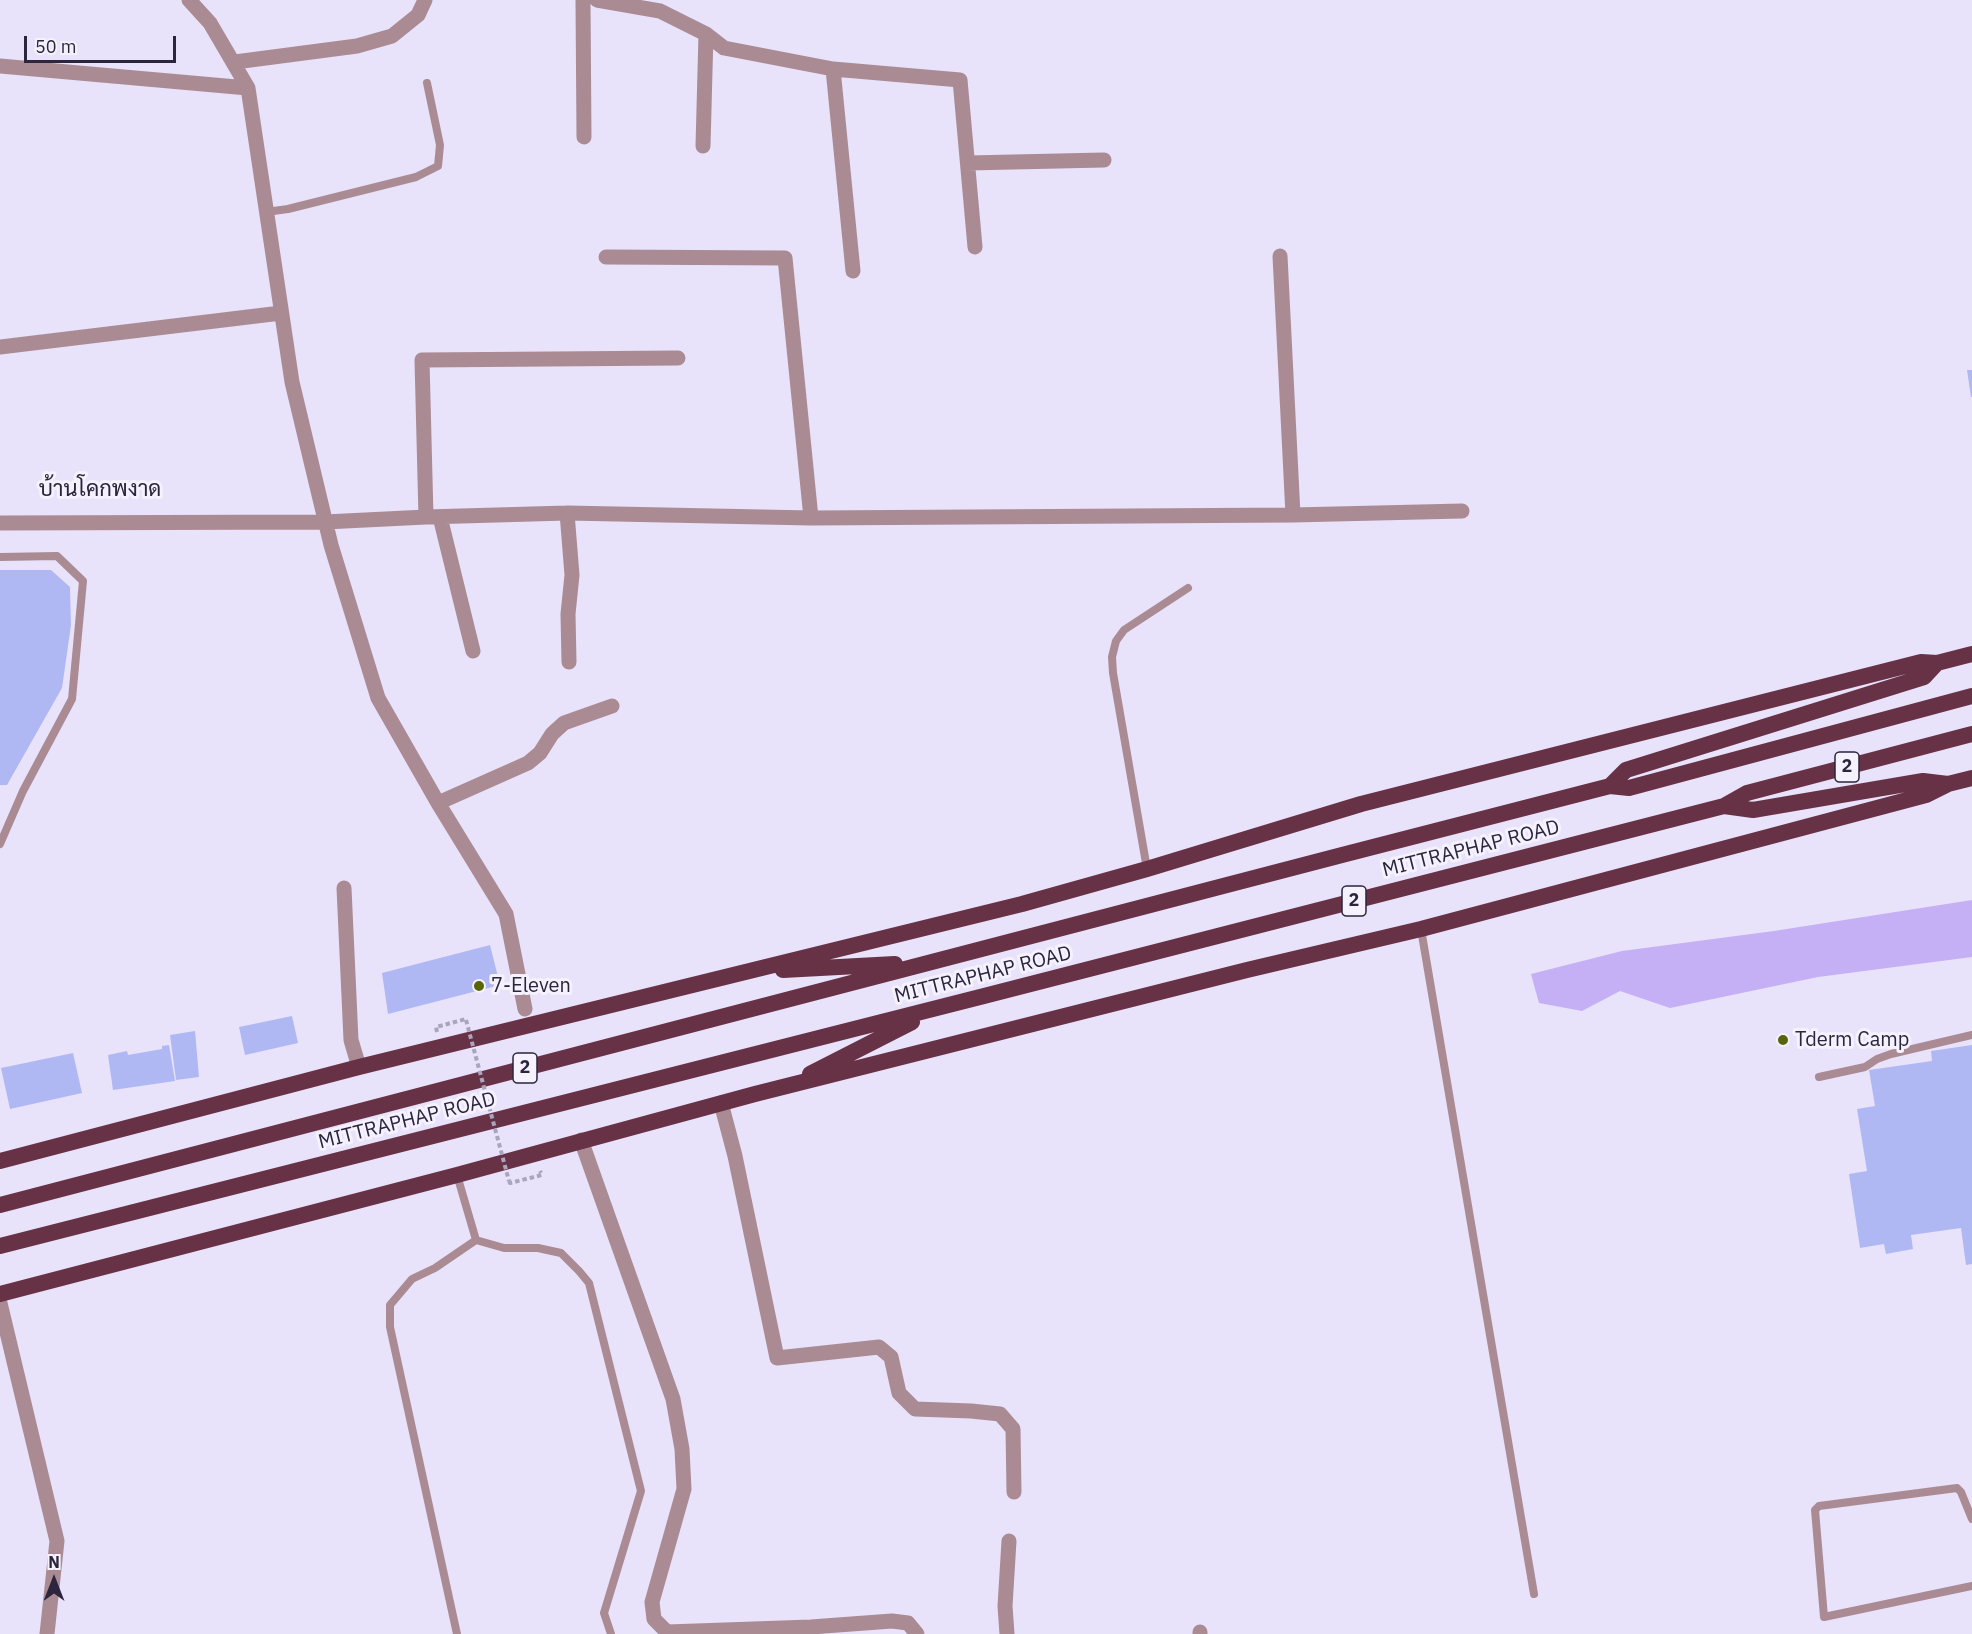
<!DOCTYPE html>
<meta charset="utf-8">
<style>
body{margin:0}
#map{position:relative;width:1972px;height:1634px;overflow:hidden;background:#e9e2fb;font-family:"IBM Plex Sans",sans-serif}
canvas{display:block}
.north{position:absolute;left:24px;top:1550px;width:60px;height:60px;-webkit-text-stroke:4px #f5f1fe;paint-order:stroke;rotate:0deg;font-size:16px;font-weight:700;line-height:24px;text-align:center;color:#2c253c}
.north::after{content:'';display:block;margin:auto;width:21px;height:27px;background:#2c253c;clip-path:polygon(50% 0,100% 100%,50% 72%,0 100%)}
.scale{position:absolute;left:24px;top:36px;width:152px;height:27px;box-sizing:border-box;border:3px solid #2c253c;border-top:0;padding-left:8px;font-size:18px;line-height:21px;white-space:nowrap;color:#2c253c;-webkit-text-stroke:4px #f5f1fe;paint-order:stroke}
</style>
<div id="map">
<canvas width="1972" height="1634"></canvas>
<div class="north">N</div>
<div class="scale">50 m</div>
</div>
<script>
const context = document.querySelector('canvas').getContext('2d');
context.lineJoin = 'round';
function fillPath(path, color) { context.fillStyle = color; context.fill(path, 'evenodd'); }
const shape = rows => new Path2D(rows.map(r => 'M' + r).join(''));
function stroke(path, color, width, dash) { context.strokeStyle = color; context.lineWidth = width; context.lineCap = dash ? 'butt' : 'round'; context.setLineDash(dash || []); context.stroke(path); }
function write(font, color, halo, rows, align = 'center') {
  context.font = font + ' "IBM Plex Sans",Sarabun,sans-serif'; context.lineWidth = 6; context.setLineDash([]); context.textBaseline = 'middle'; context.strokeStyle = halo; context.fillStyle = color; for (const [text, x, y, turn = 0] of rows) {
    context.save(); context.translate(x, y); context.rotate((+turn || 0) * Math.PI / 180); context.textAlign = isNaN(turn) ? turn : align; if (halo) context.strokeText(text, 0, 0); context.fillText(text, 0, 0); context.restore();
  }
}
const water = shape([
 [1972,900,1972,957,1818,977,1670,1008,1620,991,1582,1011,1539,1003,1531,974,1622,951,1774,931]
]);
const building = shape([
 [1967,370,1972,370,1972,397,1971,397],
 [0,570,51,570,70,587,71,625,62,688,7,785,0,785],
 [490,945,500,985,388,1014,382,973],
 [292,1016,298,1043,245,1055,239,1027],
 [195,1031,199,1077,176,1080,170,1035],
 [169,1045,175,1081,113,1090,108,1055,127,1051,128,1055,162,1049,162,1046],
 [1972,1045,1972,1264,1966,1265,1961,1228,1911,1235,1913,1249,1886,1254,1884,1244,1860,1248,1849,1174,1867,1171,1857,1109,1875,1106,1869,1070,1932,1061,1931,1051],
 [73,1053,82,1093,10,1109,1,1068]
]);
const path = shape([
 [437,1032,436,1027,466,1019,466,1020],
 [509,1181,510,1183,542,1175,540,1171]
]);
const service = shape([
 [266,212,288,209,416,177,438,166,440,145,427,83],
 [0,557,57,556,83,581,72,699,23,791,0,844],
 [1147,869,1113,673,1112,657,1116,641,1124,630,1188,588],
 [1421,929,1534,1594],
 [1819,1077,1865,1067,1877,1059,1891,1054,1972,1035],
 [457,1175,476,1240,504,1248,538,1248,561,1253,579,1271,589,1283,641,1491,604,1613,611,1634],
 [1972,1519,1961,1492,1957,1488,1819,1506,1815,1510,1824,1617,1972,1586],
 [457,1634,390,1327,390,1305,412,1279,435,1268,476,1240]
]);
const minor = shape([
 [189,0,210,23,248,88,292,382,331,545,378,698,438,803,506,914,525,1009],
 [583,0,584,137],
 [597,0,660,11,706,34,724,48,833,69,960,80,975,247],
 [235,62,357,46,392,36,418,15,425,0],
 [0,66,248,88],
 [833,69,853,271],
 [703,146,706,34],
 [968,163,1104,160],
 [606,257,785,258,811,518],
 [0,347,281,313],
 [567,513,572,575,568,614,569,662],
 [1293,515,1462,511],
 [426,517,422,360,678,358],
 [440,517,473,651],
 [0,523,325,522,426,517,567,513,811,518,1293,515,1280,256],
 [438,803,528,763,540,753,552,734,564,723,612,706],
 [344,888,351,1040,359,1067],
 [721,1103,735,1156,777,1358,879,1347,891,1357,899,1393,915,1409,971,1411,1000,1414,1013,1429,1014,1492],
 [581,1140,673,1399,682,1449,684,1489,652,1602,654,1619,667,1632,811,1627,892,1621,908,1623,917,1634],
 [0,1303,57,1541,47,1634],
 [1200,1632,1200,1634],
 [1007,1634,1005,1606,1009,1541]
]);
const trunk = shape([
 [1610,786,1626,770,1924,677,1937,663],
 [1724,806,1753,810,1923,781,1948,784],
 [783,970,895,964],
 [810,1074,912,1022],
 [0,1161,359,1067,1022,904,1147,869,1361,804,1921,662,1937,663,1972,654],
 [0,1205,1342,855,1610,786,1629,788,1972,696],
 [0,1246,984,996,1724,806,1747,793,1972,734],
 [0,1294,457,1175,755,1094,1247,970,1421,929,1926,795,1948,784,1972,778]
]);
const pathBridge = shape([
 [466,1020,509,1181]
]);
const markers = [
 [479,986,6,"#576408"],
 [1783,1040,6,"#576408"]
];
const shields = [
 [1847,767,24],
 [1354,901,24],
 [525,1068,24]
];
const shieldNames = [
 ["2",1847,767],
 ["2",1354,901],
 ["2",525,1068]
];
const streetNames = [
 ["MITTRAPHAP ROAD",1471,849,-14],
 ["MITTRAPHAP ROAD",983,975,-14],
 ["MITTRAPHAP ROAD",407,1121,-14]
];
const poiNames = [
 ["7-Eleven",491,986],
 ["Tderm Camp",1795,1040]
];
const quarterNames = [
 ["บ้านโคกพงาด",100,490]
];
fillPath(water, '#c5aff5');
fillPath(building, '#b0b8f4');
stroke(path, '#aba4bc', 4, [4.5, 3]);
stroke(service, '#aa8b94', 8);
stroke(minor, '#aa8b94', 15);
stroke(trunk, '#683246', 16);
stroke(pathBridge, '#aba4bc', 4, [4.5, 3]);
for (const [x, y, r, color] of markers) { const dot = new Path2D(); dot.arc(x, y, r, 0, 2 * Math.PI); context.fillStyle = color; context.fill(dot); stroke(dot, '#f5f1fe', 2); }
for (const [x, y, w] of shields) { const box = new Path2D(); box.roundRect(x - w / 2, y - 15, w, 30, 4.5); context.fillStyle = '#f5f1fe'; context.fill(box); stroke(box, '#2c253c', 1.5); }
write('bold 18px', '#2c253c', null, shieldNames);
write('20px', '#2c253c', '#f5f1fe', streetNames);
write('20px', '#2c253c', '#f5f1fe', poiNames, 'left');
write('22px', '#2c253c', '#f5f1fe', quarterNames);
</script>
